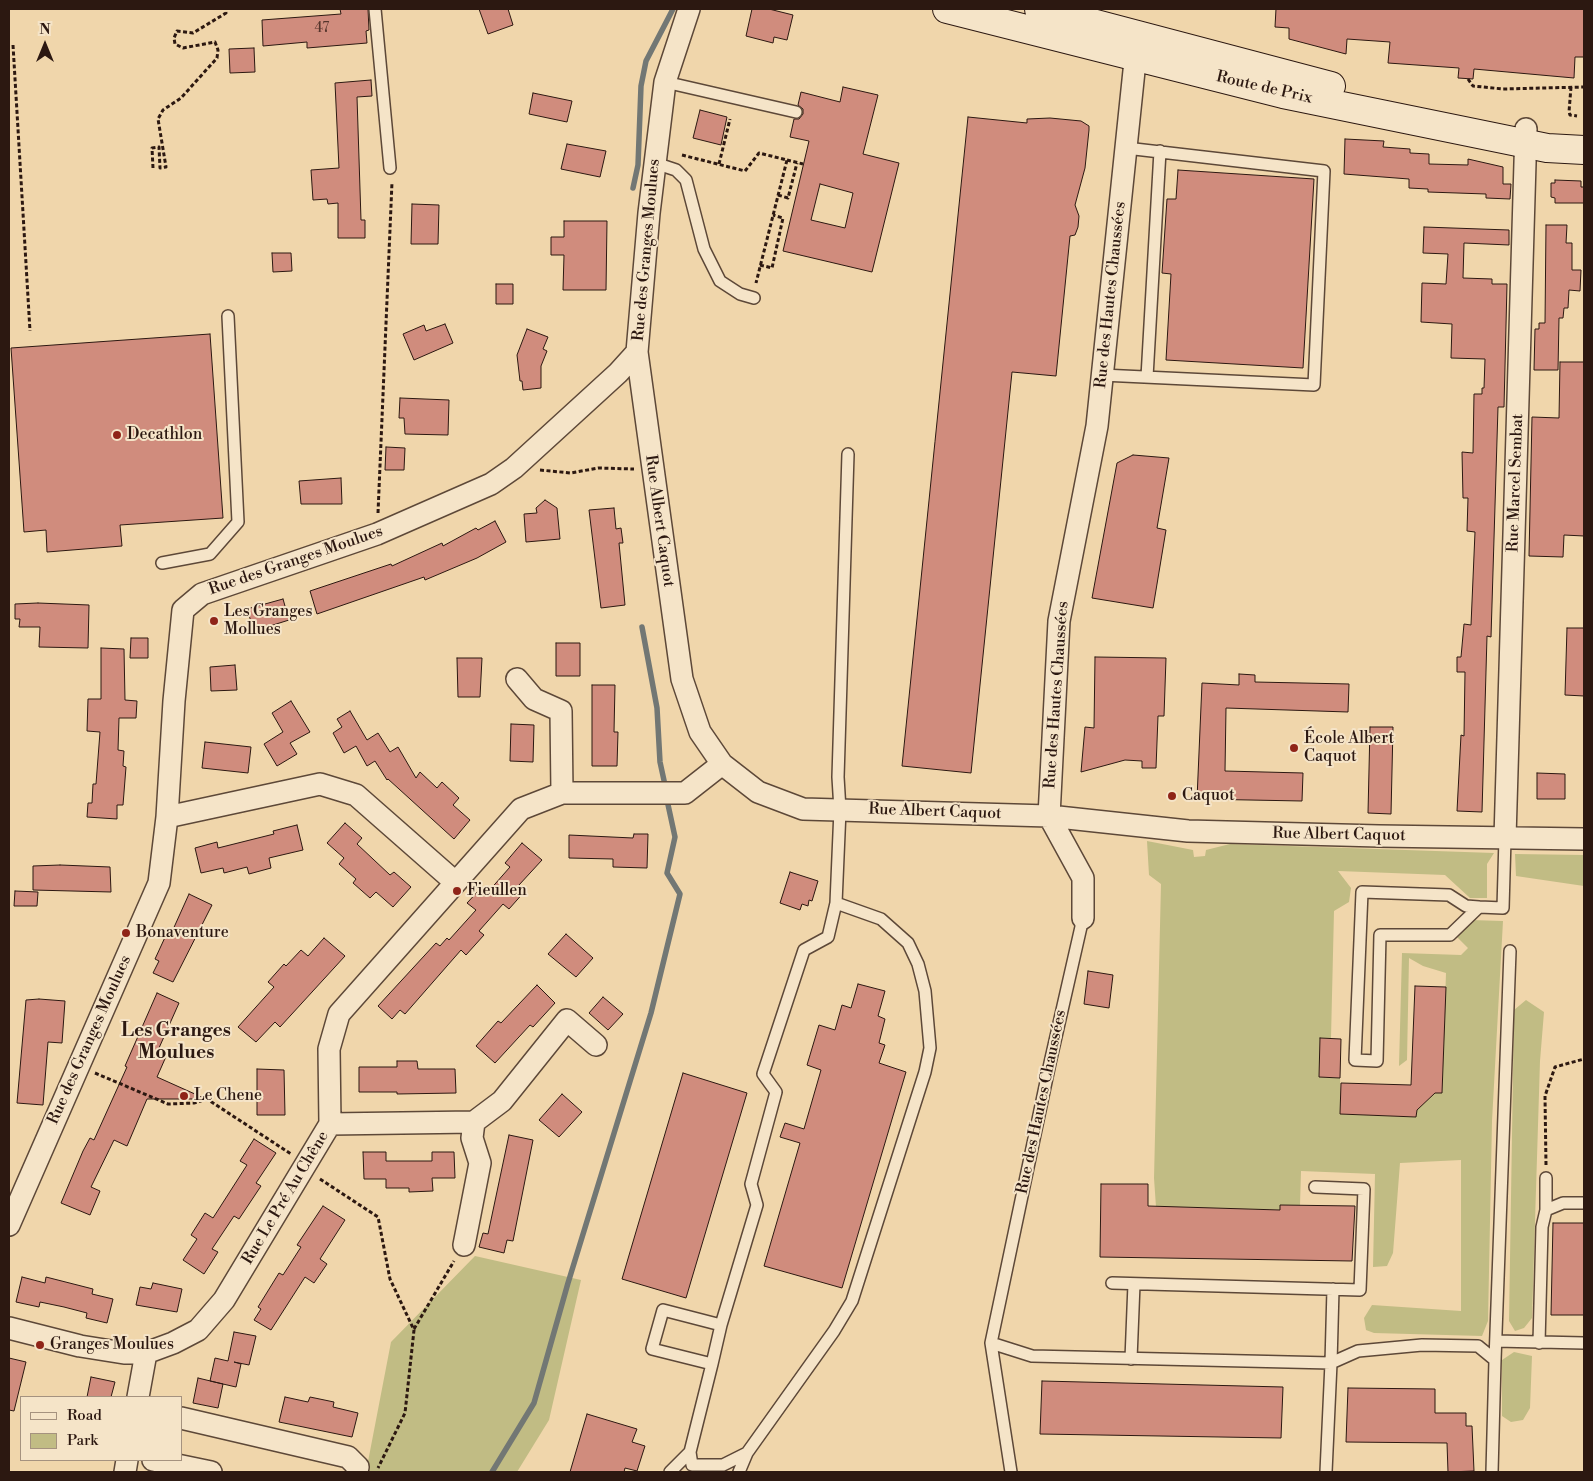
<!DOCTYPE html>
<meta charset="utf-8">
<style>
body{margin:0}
#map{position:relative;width:1593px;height:1481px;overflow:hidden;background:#f0d6ab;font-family:"Libre Bodoni",serif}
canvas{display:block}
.frame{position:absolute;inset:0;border:10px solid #2c1811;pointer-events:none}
.legend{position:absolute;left:20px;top:1396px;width:162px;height:65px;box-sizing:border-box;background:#f5e4c8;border:1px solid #a5927f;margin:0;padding:6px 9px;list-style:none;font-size:15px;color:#2c1811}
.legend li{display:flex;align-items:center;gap:10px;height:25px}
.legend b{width:25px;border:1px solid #a5927f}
.north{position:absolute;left:20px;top:20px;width:50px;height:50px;-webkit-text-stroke:4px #f5e4c8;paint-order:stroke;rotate:0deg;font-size:14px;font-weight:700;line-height:20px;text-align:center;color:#2c1811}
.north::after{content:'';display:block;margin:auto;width:18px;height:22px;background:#2c1811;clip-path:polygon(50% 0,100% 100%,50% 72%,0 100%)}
</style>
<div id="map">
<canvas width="1593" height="1481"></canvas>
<div class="frame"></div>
<ul class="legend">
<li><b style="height:6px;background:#f5e4c8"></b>Road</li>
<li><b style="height:14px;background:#c1bc84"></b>Park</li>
</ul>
<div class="north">N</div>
</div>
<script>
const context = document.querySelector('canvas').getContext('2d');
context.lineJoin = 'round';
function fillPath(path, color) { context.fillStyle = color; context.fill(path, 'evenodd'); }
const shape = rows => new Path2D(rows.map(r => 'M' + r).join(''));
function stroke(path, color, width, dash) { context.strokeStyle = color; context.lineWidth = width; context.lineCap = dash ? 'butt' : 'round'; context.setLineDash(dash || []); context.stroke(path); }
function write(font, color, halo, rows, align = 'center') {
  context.font = font + ' "Libre Bodoni",serif'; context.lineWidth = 4; context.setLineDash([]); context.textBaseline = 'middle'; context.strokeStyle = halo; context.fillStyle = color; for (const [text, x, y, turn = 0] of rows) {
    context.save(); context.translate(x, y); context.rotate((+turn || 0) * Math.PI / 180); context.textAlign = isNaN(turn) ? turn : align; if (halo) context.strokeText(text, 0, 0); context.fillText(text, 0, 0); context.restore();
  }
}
const green = shape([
 [1147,841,1193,850,1194,857,1205,856,1206,850,1230,844,1494,853,1487,864,1487,898,1470,898,1445,875,1338,871,1351,888,1349,902,1334,911,1331,1038,1320,1038,1319,1077,1340,1078,1341,1114,1416,1117,1417,1104,1430,1093,1442,1093,1446,973,1423,966,1409,958,1407,1060,1399,1066,1402,953,1461,955,1468,948,1455,935,1470,920,1503,921,1492,1121,1488,1321,1482,1336,1374,1333,1366,1330,1364,1318,1372,1305,1461,1311,1461,1160,1400,1163,1393,1253,1387,1266,1373,1267,1375,1174,1301,1171,1300,1205,1280,1205,1280,1210,1156,1207,1154,1178,1161,884,1149,875],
 [1515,854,1584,855,1584,886,1516,876],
 [1526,1000,1544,1012,1540,1061,1532,1318,1524,1328,1515,1331,1509,1321,1514,1010],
 [475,1256,581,1280,549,1420,517,1472,366,1472,391,1342],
 [1514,1352,1532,1356,1530,1408,1523,1420,1511,1422,1502,1416,1502,1360]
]);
const stream = shape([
 [633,188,638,165,641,86,646,61,673,9],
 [642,627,657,708,660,762,665,785],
 [492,1472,534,1403,568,1283,651,1013,680,894,667,873,675,837,667,800]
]);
const building = shape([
 [340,9,368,9,369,30,366,31,367,43,307,48,307,42,263,46,262,20,341,14,340,9],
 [479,9,508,9,513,25,488,34,479,9],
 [752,9,769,9,793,15,787,40,774,37,773,43,746,36,752,9],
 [1276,9,1584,9,1584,57,1575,57,1574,78,1474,69,1473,79,1458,78,1459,68,1388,63,1390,42,1347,39,1346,54,1289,39,1289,28,1275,27,1276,9],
 [254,48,255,72,230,73,229,49,254,48],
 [371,80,372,96,357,97,361,220,365,220,365,238,338,238,338,203,328,204,327,199,313,200,311,170,339,168,335,83,371,80],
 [843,87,878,95,863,154,899,163,872,272,783,251,809,141,790,137,794,119,799,119,803,114,803,109,798,105,801,92,840,102,843,87],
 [820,184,853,193,845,228,811,220,820,184],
 [533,93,572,101,567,122,529,114,533,93],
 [700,110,727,117,721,145,693,138,700,110],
 [968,117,1027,123,1027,119,1050,118,1081,121,1089,126,1089,130,1085,168,1075,205,1079,216,1078,227,1075,235,1070,236,1056,376,1012,372,971,773,902,766,968,117],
 [1345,139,1384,141,1383,147,1410,149,1410,153,1429,154,1429,164,1468,165,1468,159,1503,167,1503,184,1511,184,1510,199,1486,198,1486,194,1428,192,1428,189,1409,188,1409,179,1344,174,1345,139],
 [567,144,606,151,600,177,561,169,567,144],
 [1178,170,1314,179,1303,368,1166,360,1171,274,1162,273,1167,199,1176,199,1178,170],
 [1555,180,1581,181,1581,187,1584,187,1584,203,1555,203,1555,198,1551,197,1551,183,1555,183,1555,180],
 [412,204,439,205,438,244,411,244,412,204],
 [564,221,607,221,606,290,563,290,564,255,551,255,551,237,564,237,564,221],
 [1546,225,1567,225,1566,243,1572,243,1572,270,1581,270,1580,291,1569,290,1568,308,1564,308,1563,318,1559,318,1558,370,1534,370,1535,329,1539,329,1539,323,1545,323,1546,225],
 [1424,227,1509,230,1509,245,1464,243,1463,278,1492,279,1492,284,1507,284,1504,407,1498,407,1491,637,1487,636,1482,812,1457,811,1461,735,1464,736,1465,672,1457,672,1457,657,1461,657,1464,624,1471,625,1475,532,1467,531,1468,498,1463,498,1462,452,1473,453,1474,394,1482,394,1482,388,1484,388,1485,359,1451,358,1452,324,1421,322,1422,283,1446,284,1448,254,1423,253,1424,227],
 [272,253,291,253,292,271,273,272,272,253],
 [496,284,513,284,513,304,496,304,496,284],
 [445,324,453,343,414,360,403,334,424,325,426,331,445,324],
 [527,329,548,337,543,349,547,351,541,366,541,388,523,390,522,381,520,381,517,355,527,329],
 [210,334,223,518,120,525,122,546,47,552,46,530,24,532,11,348,210,334],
 [1560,362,1584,362,1584,536,1564,535,1563,557,1529,556,1532,417,1559,418,1560,362],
 [400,398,449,400,448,435,405,434,404,418,399,418,400,398],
 [386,447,405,448,404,470,385,470,386,447],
 [1133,455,1169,458,1157,528,1166,530,1153,608,1092,598,1117,463,1133,455],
 [341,478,342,504,301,504,299,481,341,478],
 [545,500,557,508,560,539,526,542,524,514,537,513,536,508,545,500],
 [614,508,616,529,621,528,623,543,619,543,625,605,601,608,589,510,614,508],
 [495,521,506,542,477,558,425,580,424,577,317,614,310,591,391,564,392,566,442,543,443,546,476,528,478,530,495,521],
 [283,599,289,620,254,631,247,609,283,599],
 [38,603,89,605,88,648,39,647,40,627,19,627,20,619,15,619,15,604,38,603],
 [1567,628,1584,628,1584,696,1565,695,1567,628],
 [131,638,148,638,148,658,130,658,131,638],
 [556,643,580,643,580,676,556,676,556,643],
 [101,648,124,649,125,700,137,701,136,718,119,718,118,750,124,751,123,766,126,767,123,805,117,805,117,819,87,817,88,803,92,803,93,784,96,784,100,732,87,731,88,699,101,699,101,648],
 [1095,657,1166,658,1164,716,1158,716,1156,768,1142,768,1142,761,1125,760,1081,772,1085,727,1094,728,1095,657],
 [457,658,482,658,480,697,458,697,457,658],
 [235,665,237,690,211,691,210,667,235,665],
 [1239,674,1255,675,1255,682,1349,684,1348,712,1226,708,1225,771,1303,773,1302,801,1197,799,1202,683,1239,685,1239,674],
 [592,685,615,685,614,732,618,732,617,766,592,766,592,685],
 [291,701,310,732,290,743,297,754,277,766,264,744,283,732,272,713,291,701],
 [350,711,367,740,378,733,390,752,398,747,416,778,420,772,437,788,442,782,459,798,453,805,470,820,454,839,388,779,387,780,375,761,367,766,356,746,344,753,333,733,342,727,337,719,350,711],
 [511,724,534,725,533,762,510,761,511,724],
 [1370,727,1393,727,1391,814,1368,813,1370,727],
 [205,742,251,747,248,773,202,768,205,742],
 [1537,773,1565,774,1565,799,1537,799,1537,773],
 [345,823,362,838,357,844,390,875,394,872,411,887,393,907,376,892,370,898,353,883,356,879,339,864,344,858,327,843,345,823],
 [297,825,303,850,269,858,271,868,249,874,247,867,224,873,223,868,201,873,195,848,217,842,218,848,274,834,273,831,297,825],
 [634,834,648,834,647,868,613,867,613,859,569,858,569,835,633,838,634,834],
 [522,843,542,860,519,885,525,891,509,909,503,904,479,931,484,935,466,955,461,950,405,1014,400,1010,392,1019,378,1006,436,943,440,946,447,938,449,940,476,910,467,903,482,887,488,892,510,867,505,863,522,843],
 [60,865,110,867,111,892,33,890,33,866,60,865],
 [790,872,818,881,812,901,809,900,808,906,802,904,800,910,780,903,790,872],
 [15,891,38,892,37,906,14,906,15,891],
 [189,894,212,905,173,982,153,973,159,961,155,959,167,933,171,934,189,894],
 [566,934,593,958,576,977,548,954,566,934],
 [324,938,345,956,280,1027,275,1022,256,1042,238,1027,274,987,268,982,284,964,286,966,301,950,308,956,324,938],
 [1088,971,1113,975,1109,1008,1084,1004,1088,971],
 [858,984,885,991,878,1016,885,1019,879,1043,885,1045,879,1063,906,1072,842,1288,764,1266,800,1143,780,1137,785,1123,804,1129,821,1070,807,1065,819,1025,835,1030,842,1005,851,1008,858,984],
 [537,985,555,1003,533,1027,530,1025,495,1063,476,1046,498,1021,501,1023,537,985],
 [1415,986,1446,987,1442,1093,1435,1093,1417,1110,1416,1117,1340,1114,1341,1083,1411,1085,1415,986],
 [157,993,179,1003,159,1048,168,1052,157,1077,206,1099,147,1099,127,1146,114,1140,91,1187,100,1191,90,1215,61,1203,83,1151,90,1138,94,1140,127,1067,125,1066,157,993],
 [603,997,623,1014,608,1030,589,1013,603,997],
 [39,999,65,1001,62,1043,48,1042,43,1105,17,1103,26,1000,39,999],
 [1320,1038,1341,1039,1340,1078,1319,1077,1320,1038],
 [397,1061,417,1061,418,1069,455,1069,456,1093,397,1094,397,1092,359,1092,359,1067,397,1067,397,1061],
 [257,1069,284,1070,285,1115,257,1115,257,1069],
 [683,1073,747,1093,686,1298,622,1279,683,1073],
 [562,1094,582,1112,559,1137,539,1120,562,1094],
 [509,1135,533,1140,513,1241,507,1240,504,1253,479,1247,483,1233,488,1234,509,1135],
 [254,1139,276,1153,256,1183,261,1186,239,1219,234,1216,212,1249,218,1252,204,1274,183,1260,197,1239,191,1235,205,1213,213,1218,247,1165,240,1161,254,1139],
 [363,1152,386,1152,386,1161,432,1161,432,1152,454,1152,455,1178,432,1178,433,1191,409,1192,409,1188,386,1188,386,1179,364,1179,363,1152],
 [1101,1184,1148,1184,1148,1206,1280,1210,1280,1205,1355,1206,1352,1261,1100,1257,1101,1184],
 [323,1206,345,1220,320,1259,327,1264,314,1283,305,1277,271,1330,254,1320,261,1309,258,1307,279,1273,283,1275,301,1247,297,1245,323,1206],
 [1553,1223,1584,1223,1584,1315,1551,1315,1553,1223],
 [22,1277,45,1283,46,1277,93,1289,92,1294,113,1299,107,1323,86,1318,87,1313,64,1307,40,1302,39,1307,16,1302,22,1277],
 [153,1283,182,1289,177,1312,136,1305,140,1287,151,1289,153,1283],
 [234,1332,256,1336,249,1365,234,1362,241,1364,236,1387,210,1381,215,1358,228,1361,234,1332],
 [9,1358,26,1362,14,1411,9,1410,9,1358],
 [91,1377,115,1382,111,1397,87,1397,91,1377],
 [198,1378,223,1384,218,1408,193,1403,198,1378],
 [1042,1381,1283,1387,1281,1438,1040,1434,1042,1381],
 [1348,1388,1435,1389,1435,1413,1466,1413,1466,1426,1472,1426,1474,1471,1448,1472,1447,1443,1346,1442,1348,1388],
 [285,1397,308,1402,310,1397,334,1402,333,1407,358,1413,352,1437,279,1422,285,1397],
 [587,1414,637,1429,632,1442,645,1446,637,1471,625,1468,624,1472,570,1472,587,1414]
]);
const path = shape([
 [13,45,30,331],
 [1468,79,1473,86,1503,89,1584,87],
 [1571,87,1569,112,1570,115,1577,116],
 [682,155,745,171,759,153,787,160,756,283],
 [787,160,803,164],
 [719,164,730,119],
 [153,168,152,148,159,147,160,168,166,167,158,119,163,110,181,98,217,58,218,50,215,42,183,48,175,44,174,38,177,31,193,33,226,13,225,9],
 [778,195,788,198,797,163],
 [760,265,772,268,783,218,773,215],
 [540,470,571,473,598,468,634,469],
 [378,513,392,182],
 [95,1073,168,1104,194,1103,207,1099,291,1154],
 [1546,1165,1545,1096,1555,1067,1584,1059],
 [320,1179,378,1217,390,1279,414,1330,405,1413,378,1468],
 [414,1329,454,1261]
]);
const lane = shape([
 [375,9,390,168],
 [665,82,796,112],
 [655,163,676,170,686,180,704,249,720,281,740,294,754,298],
 [1102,375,1314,385,1324,171,1126,148],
 [1147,377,1160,151],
 [162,563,210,554,238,522,228,316],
 [1479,907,1466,906,1449,895,1362,892,1355,1060,1377,1061,1380,935,1450,935,1479,907,1503,908,1505,838],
 [1546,1178,1546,1210],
 [1112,1283,1360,1290,1364,1189,1315,1187],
 [1333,1289,1331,1363,1358,1351,1422,1345,1478,1346,1495,1360,1492,1472],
 [721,1325,712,1364,652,1349,663,1310,721,1325,757,1205,751,1184,776,1092,763,1074,804,950,828,937,836,903],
 [1496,1341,1584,1343],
 [991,1343,1032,1356,1331,1363,1326,1472],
 [1539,1343,1542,1227,1546,1210,1563,1203,1584,1203],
 [1131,1359,1134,1284],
 [1495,1360,1510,951],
 [712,1364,690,1452,692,1465,723,1465,747,1453],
 [670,1472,690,1452],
 [739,1472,747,1453,834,1331,852,1301,925,1072,930,1048,925,991,918,964,908,943,881,919,836,903,840,810,838,777,848,454],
 [1011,1472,991,1343,1050,1063,1083,918]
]);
const street = shape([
 [689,9,665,82,649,213,637,352,682,679,700,732,722,764,758,792,803,809,1049,816,1188,831,1379,836,1584,839],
 [517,679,534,699,561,711,562,793],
 [167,817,320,784,356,795,455,882],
 [1505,838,1526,129],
 [1083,918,1083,878,1049,816,1059,621,1097,426,1137,42],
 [330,1124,474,1122,502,1101,567,1020,596,1045],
 [9,1225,159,883,167,817,174,701,183,610,202,594,377,534,491,484,514,468,618,373,637,352],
 [464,1245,480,1163,472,1138,474,1122],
 [9,1328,80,1346,124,1353,146,1353,173,1343,198,1330,224,1300,330,1124,329,1049,339,1014,521,809,562,793,685,793,722,764],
 [138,1397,146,1353],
 [181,1418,348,1457,358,1467,357,1472],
 [153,1460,211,1472],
 [125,1472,127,1460]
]);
const secondary = shape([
 [947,9,1283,94,1547,148,1584,150],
 [1039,9,1331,86]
]);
const markers = [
 [117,435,5,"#8f2418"],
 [214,621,5,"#8f2418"],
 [1294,748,5,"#8f2418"],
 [1172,796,5,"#8f2418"],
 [457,891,5,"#8f2418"],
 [126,933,5,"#8f2418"],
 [184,1096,5,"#8f2418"],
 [40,1345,5,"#8f2418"]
];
const numberNames = [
 ["47",322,29]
];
const streetNames = [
 ["Route de Prix",1264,88,13],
 ["Rue des Granges Moulues",647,250,-85],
 ["Rue des Hautes Chaussées",1111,295,-84],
 ["Rue Marcel Sembat",1516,483,-88],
 ["Rue Albert Caquot",659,521,82],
 ["Rue des Granges Moulues",296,561,-19],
 ["Rue des Hautes Chaussées",1057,695,-86],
 ["Rue Albert Caquot",935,812,2],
 ["Rue Albert Caquot",1339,835,1],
 ["Rue des Granges Moulues",90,1040,-66],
 ["Rue des Hautes Chaussées",1042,1102,-78],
 ["Rue Le Pré Au Chêne",286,1198,-59]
];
const poiNames = [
 ["Decathlon",127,435],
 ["Les Granges",224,612],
 ["Mollues",224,630],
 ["École Albert",1304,739],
 ["Caquot",1304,757],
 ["Caquot",1182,796],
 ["Fieullen",467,891],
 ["Bonaventure",136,933],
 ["Le Chene",194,1096],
 ["Granges Moulues",50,1345]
];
const quarterNames = [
 ["Les Granges",176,1031],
 ["Moulues",176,1053]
];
fillPath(green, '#c1bc84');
stroke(stream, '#727774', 5.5);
fillPath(building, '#d08c7d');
stroke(building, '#2c1811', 1);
stroke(lane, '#5d4838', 14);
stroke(street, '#5d4838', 24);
stroke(secondary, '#2c1811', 30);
stroke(path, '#2c1811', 3, [4, 2.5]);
stroke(lane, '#f5e4c8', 11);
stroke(street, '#f5e4c8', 21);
stroke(secondary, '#f5e4c8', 28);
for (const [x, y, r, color] of markers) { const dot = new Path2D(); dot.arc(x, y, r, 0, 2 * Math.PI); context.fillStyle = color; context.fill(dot); stroke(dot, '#f5e4c8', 2); }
write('14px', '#55352c', null, numberNames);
write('16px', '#2c1811', '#f5e4c8', streetNames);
write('16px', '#2c1811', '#f5e4c8', poiNames, 'left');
write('bold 19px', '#2c1811', '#f5e4c8', quarterNames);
</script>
